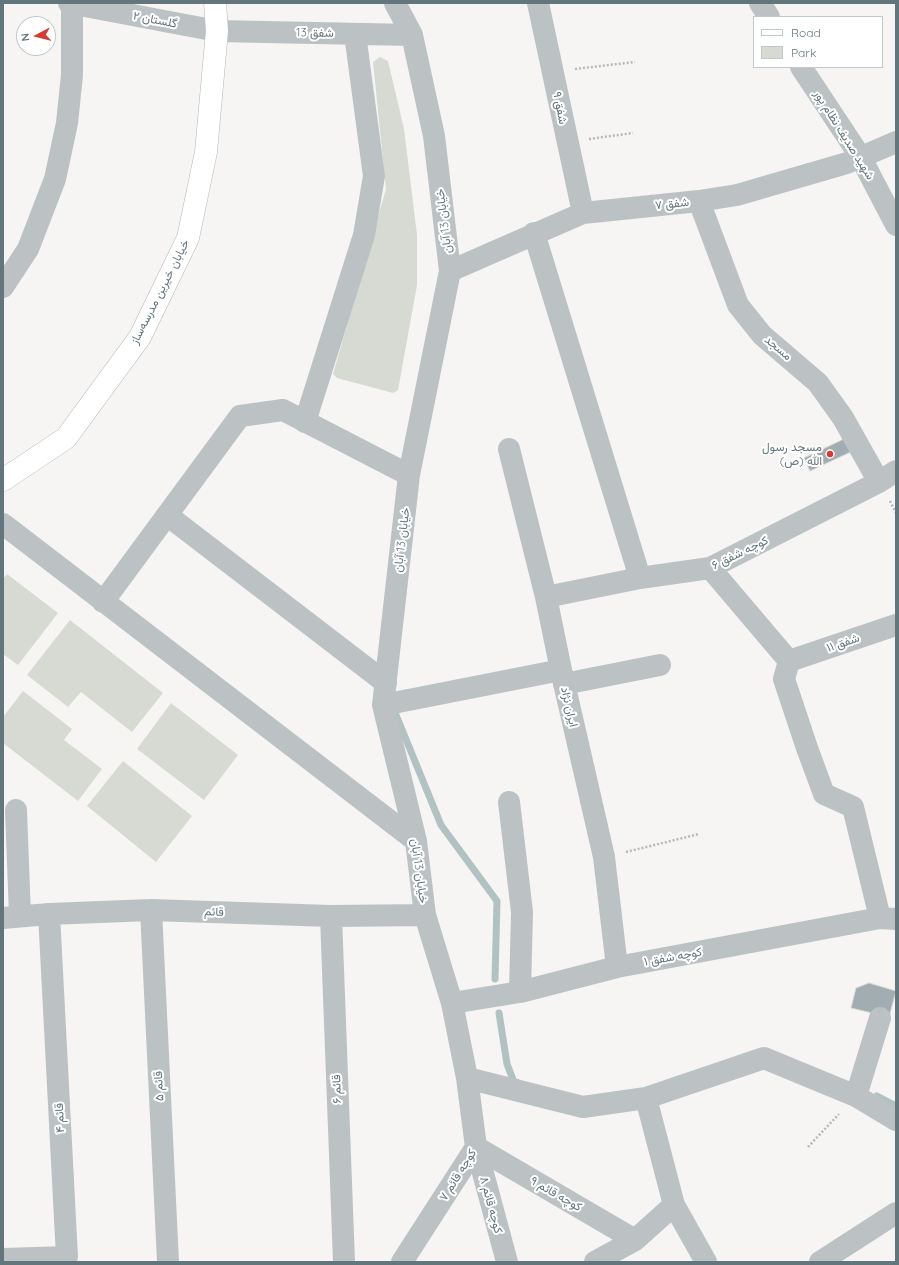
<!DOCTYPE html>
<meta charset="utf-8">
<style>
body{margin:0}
#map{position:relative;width:899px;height:1265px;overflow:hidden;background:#f6f5f3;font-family:Quicksand,sans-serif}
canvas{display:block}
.frame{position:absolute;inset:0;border:4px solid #62767c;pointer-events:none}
.legend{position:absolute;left:753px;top:16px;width:130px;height:52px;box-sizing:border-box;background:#fff;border:1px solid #c0c8cb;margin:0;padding:5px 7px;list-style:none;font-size:12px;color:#62767c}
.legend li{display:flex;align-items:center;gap:8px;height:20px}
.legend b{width:20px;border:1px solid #c0c8cb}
.north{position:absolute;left:16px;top:16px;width:40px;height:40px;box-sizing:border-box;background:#fff;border:1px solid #c0c8cb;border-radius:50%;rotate:263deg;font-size:11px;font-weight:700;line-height:16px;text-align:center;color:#62767c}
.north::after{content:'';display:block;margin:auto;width:14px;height:18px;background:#da392f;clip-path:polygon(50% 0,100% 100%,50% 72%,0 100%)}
</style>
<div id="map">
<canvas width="899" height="1265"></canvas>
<div class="frame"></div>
<ul class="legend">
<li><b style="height:5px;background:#fff"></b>Road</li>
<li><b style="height:11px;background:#d6dad2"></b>Park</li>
</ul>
<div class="north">N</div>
</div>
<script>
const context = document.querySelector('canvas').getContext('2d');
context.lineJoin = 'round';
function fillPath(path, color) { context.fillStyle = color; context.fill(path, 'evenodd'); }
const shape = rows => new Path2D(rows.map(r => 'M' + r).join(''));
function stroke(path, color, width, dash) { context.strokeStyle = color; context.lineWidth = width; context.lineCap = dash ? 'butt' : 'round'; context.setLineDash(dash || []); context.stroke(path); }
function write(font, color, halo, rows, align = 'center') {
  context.font = font + ' Quicksand,Vazirmatn,sans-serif'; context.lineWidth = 4; context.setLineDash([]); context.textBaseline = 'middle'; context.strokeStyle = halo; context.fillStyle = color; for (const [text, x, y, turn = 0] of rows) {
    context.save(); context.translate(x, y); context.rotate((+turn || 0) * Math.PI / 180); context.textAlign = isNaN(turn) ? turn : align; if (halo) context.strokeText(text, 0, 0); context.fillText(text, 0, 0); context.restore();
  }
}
const green = shape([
 [380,57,388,61,404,129,417,235,417,285,398,390,393,393,337,378,333,374,386,189,373,62],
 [7,574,58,613,18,665,3,654,3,579],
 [70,620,163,693,132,732,81,692,68,707,27,675],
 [23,691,72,729,64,740,102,769,78,801,3,743,3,717],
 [171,703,238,755,204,800,137,749],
 [123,761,192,816,156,862,87,806]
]);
const stream = shape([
 [394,710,441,825,497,901,495,979],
 [499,1013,507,1064,514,1082,518,1083],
 [877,1096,896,1106]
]);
const building = shape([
 [848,437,855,450,810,471,804,458,848,437],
 [869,983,896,991,889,1017,851,1008,856,988,869,983]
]);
const path = shape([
 [575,69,635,62],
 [589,139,633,133],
 [890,501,896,513],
 [626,852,699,834],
 [808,1147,839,1114]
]);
const minor = shape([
 [69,3,217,31,412,35],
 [395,3,412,35,434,136,450,271,409,475,383,705,416,841,425,915,452,1003,467,1078,476,1147,402,1262],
 [538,3,583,213],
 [760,3,769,17],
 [801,67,860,156,896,225],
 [699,201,738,305,762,335,818,383,843,418,879,482],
 [534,233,640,578],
 [450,271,583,213,699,201,737,195,847,163,896,142],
 [3,287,28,249,55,179,67,123,72,75,72,3],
 [305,422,364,235,374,176,355,34],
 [509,449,546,597,561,670,604,857,617,967],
 [167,515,386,683],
 [3,524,416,841],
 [710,568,789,661,784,679,807,748,824,794,853,807,880,918],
 [546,597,640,578,710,568,879,482,896,471],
 [103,602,240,416,283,410,409,475],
 [789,661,896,625],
 [564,684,660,665],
 [383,705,561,670],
 [509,802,522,912,520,992],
 [16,810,20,916],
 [151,910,168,1262],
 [331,916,344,1262],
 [3,918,49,914,151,910,331,916,425,915],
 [452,1003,520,992,617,967,880,918,896,919],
 [467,1078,583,1107,646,1098,764,1058,856,1096,896,1120],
 [856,1096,880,1018],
 [646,1098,674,1205,706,1262],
 [476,1147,635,1240],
 [476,1147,507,1262],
 [3,1259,67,1257,49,914],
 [595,1262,635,1240,674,1205],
 [820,1262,896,1213]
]);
const major = shape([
 [3,480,66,438,140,337,188,238,206,152,217,31,215,3]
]);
const markers = [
 [830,454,4,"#da392f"]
];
const streetNames = [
 ["گلستان ۲",155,20,11],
 ["شفق 13",315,33,1],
 ["شفق ۹",560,108,79],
 ["شهید صدیف نظام پور",844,135,58],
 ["شفق ۷",672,204,-6],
 ["خیابان 13 آبان",444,221,-97],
 ["خیابان خیرین مدرسه‌ساز",160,292,-63],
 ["مسجد",778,348,40],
 ["خیابان 13 آبان",402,540,-83],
 ["کوچه شفق ۶",740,553,-26],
 ["شفق ۱۱",843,643,-19],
 ["ایران نژاد",569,707,77],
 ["خیابان 13 آبان",419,871,82],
 ["قائم",214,912,2],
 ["کوچه شفق ۱",673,957,-10],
 ["قائم ۵",159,1086,-93],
 ["قائم ۶",337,1089,-92],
 ["قائم ۴",60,1118,-93],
 ["کوچه قائم ۷",458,1175,-58],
 ["کوچه قائم ۹",556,1194,30],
 ["کوچه قائم ۸",491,1205,75]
];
const poiNames = [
 ["مسجد رسول",822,447],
 ["الله (ص)",822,461]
];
fillPath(green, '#d6dad2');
stroke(stream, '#b1c2c3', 7);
fillPath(building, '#a1adb0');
stroke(building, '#d7d7d5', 1);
stroke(major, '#b0b6b9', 23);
stroke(path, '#b5b9bb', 2.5, [2, 2]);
stroke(minor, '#bcc2c4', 22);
stroke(major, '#fff', 22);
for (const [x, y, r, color] of markers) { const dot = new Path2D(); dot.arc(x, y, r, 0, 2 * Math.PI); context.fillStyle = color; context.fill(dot); stroke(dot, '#fff', 1.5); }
write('12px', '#62767c', '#fff', streetNames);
write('12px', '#62767c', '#fff', poiNames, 'right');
</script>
